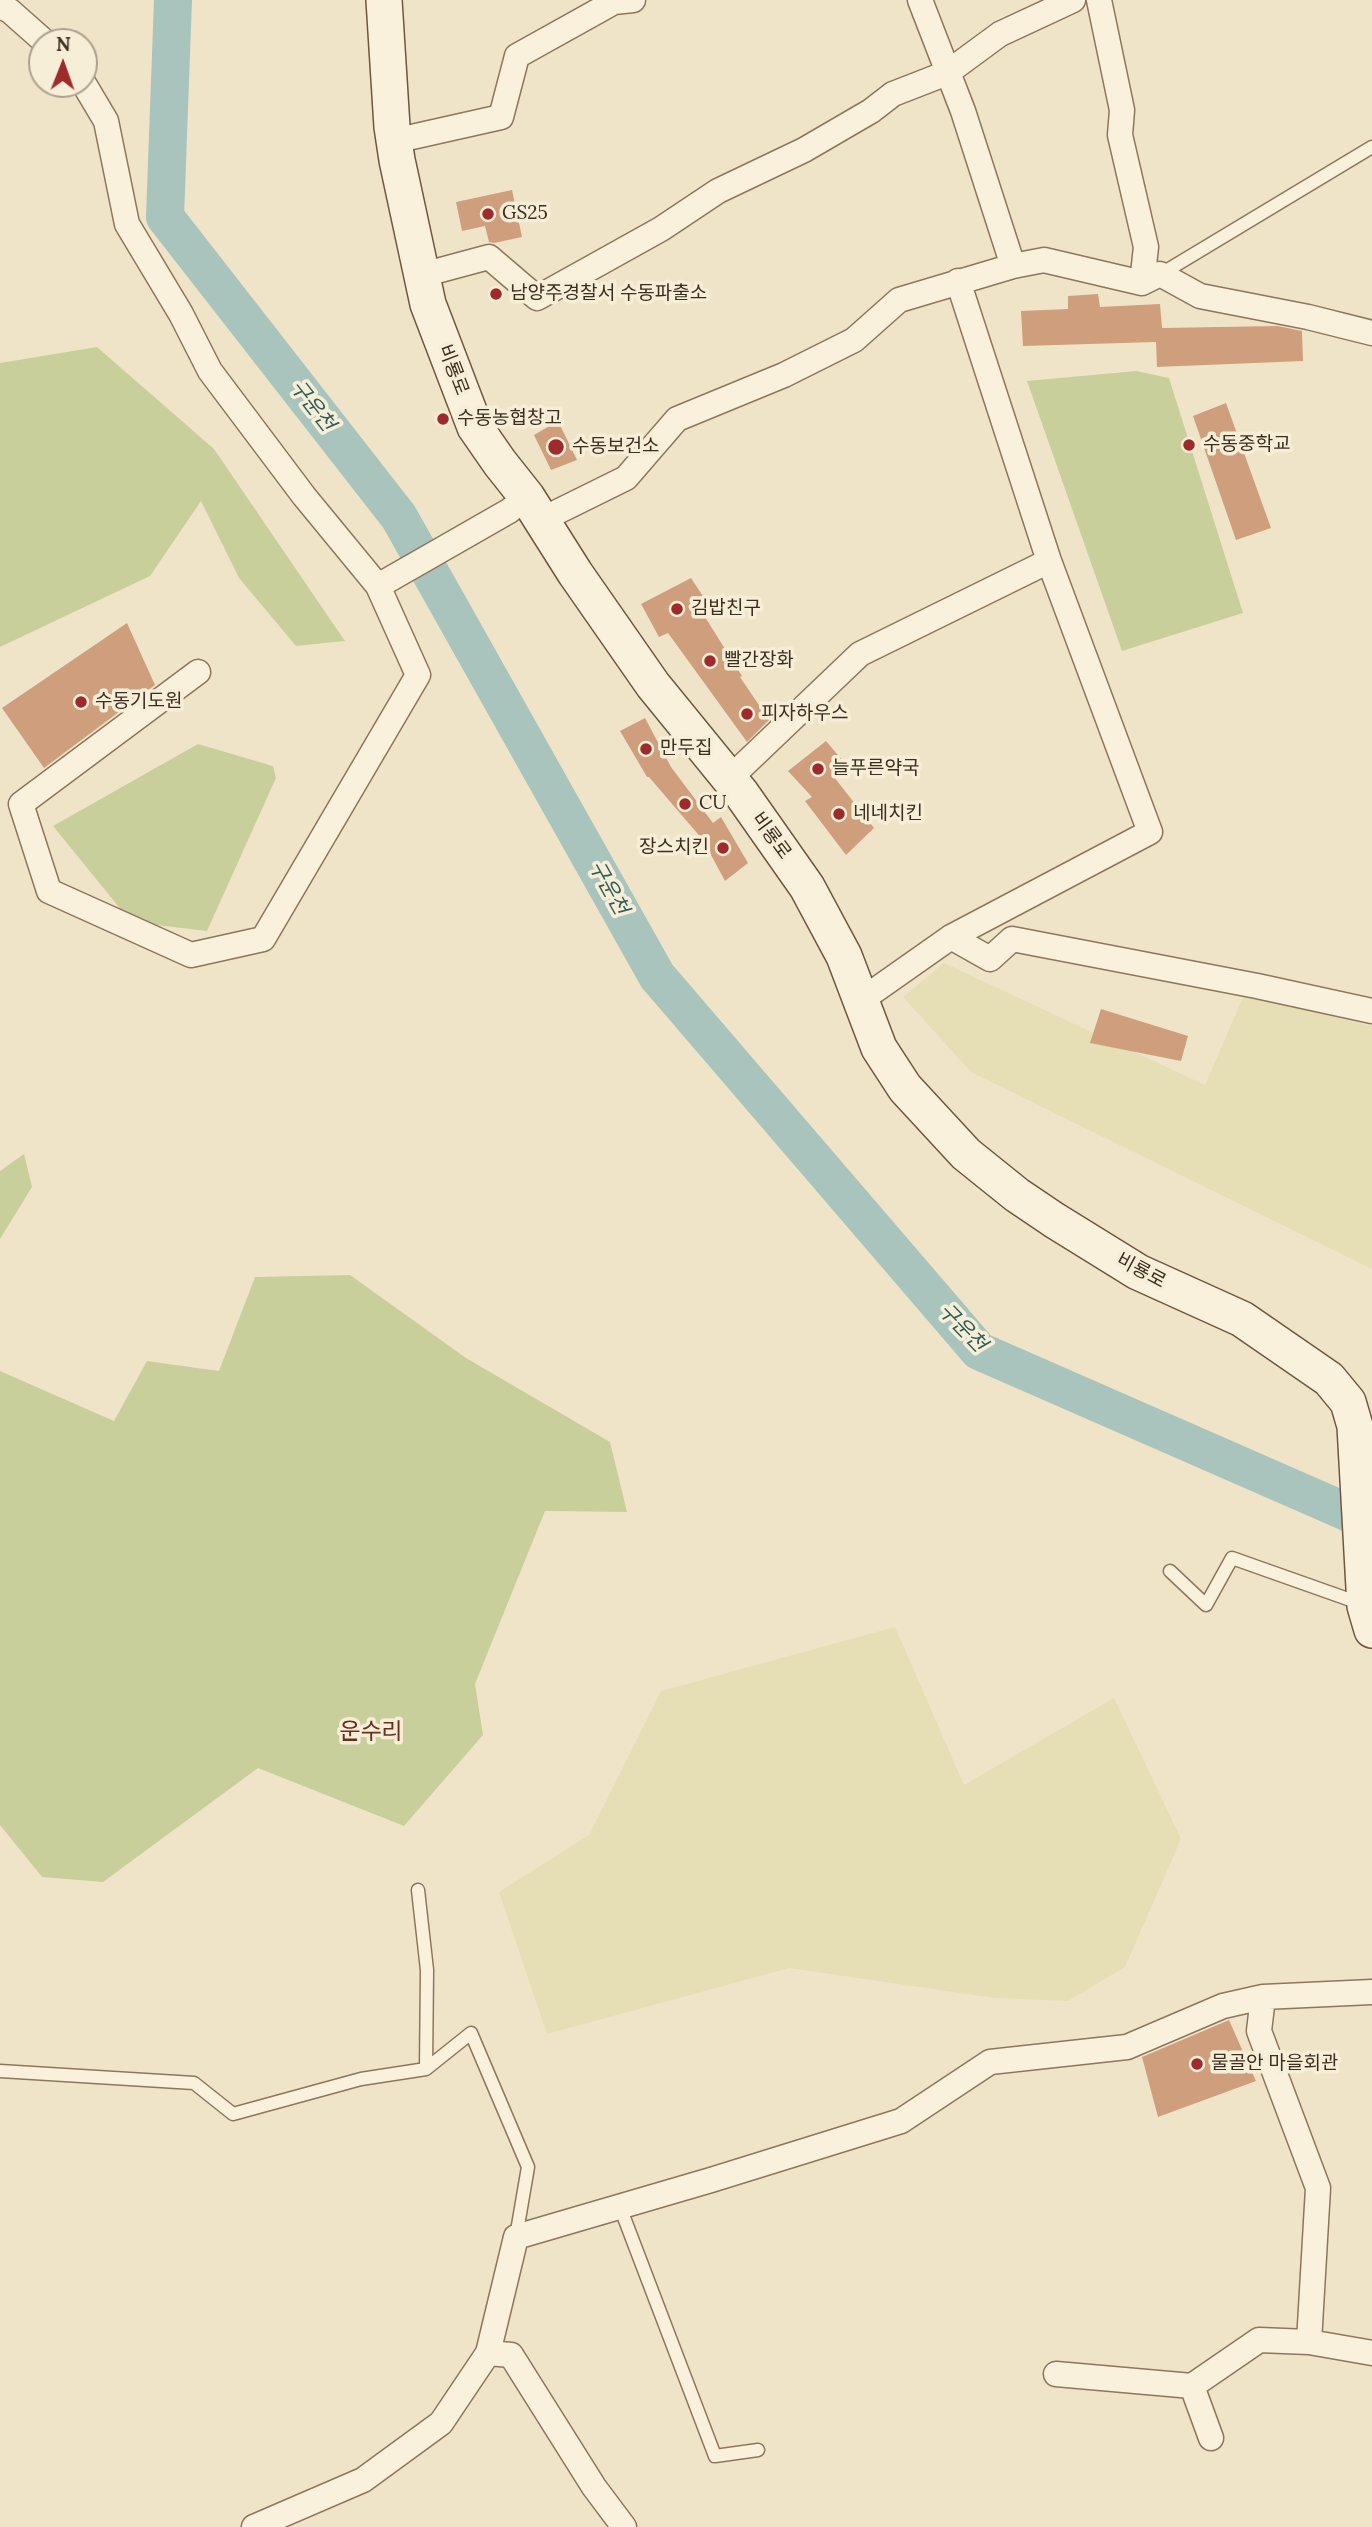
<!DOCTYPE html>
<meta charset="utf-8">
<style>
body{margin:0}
#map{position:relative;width:1372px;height:2527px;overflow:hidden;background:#f0e4c8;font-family:Lora,serif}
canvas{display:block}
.north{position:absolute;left:28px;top:28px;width:70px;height:70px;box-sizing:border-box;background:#f7eed8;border:2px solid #ada18e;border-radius:50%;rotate:1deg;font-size:19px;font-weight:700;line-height:28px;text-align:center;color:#3d2e20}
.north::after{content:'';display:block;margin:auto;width:24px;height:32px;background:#9e2a2b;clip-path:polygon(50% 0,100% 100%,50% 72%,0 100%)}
</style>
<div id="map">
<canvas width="1372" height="2527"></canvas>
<div class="north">N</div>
</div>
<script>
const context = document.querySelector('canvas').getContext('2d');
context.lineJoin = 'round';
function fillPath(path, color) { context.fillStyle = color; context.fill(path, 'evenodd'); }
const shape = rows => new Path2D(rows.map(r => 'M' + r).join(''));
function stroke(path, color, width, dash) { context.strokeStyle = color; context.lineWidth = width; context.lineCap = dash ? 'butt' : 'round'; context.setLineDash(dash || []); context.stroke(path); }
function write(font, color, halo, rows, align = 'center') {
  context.font = font + ' Lora,"Noto Sans KR",serif'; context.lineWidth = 7; context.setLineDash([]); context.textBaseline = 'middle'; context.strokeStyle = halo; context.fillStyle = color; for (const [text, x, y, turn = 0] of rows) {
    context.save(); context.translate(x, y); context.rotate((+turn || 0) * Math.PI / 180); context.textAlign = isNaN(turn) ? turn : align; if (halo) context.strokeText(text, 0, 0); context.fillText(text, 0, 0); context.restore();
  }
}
const farmland = shape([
 [944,963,1205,1085,1244,995,1372,1026,1372,1269,971,1072,903,997],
 [895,1627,964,1785,1114,1698,1181,1839,1125,1967,1068,2001,995,1998,789,1968,547,2034,499,1892,589,1835,661,1691]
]);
const green = shape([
 [97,347,214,449,345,641,296,646,239,578,201,501,150,576,0,647,0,363],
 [1136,371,1169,378,1243,613,1122,651,1027,381],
 [198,744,273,766,276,778,207,931,131,922,53,826],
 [24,1154,32,1187,0,1239,0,1171],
 [350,1275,466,1358,610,1442,627,1512,545,1511,475,1684,483,1735,404,1826,258,1768,103,1882,42,1877,0,1825,0,1371,114,1421,147,1361,219,1371,255,1277]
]);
const river = shape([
 [173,0,165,217,399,517,657,976,979,1351,1372,1523]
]);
const building = shape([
 [512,190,522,237,494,243,489,242,485,226,462,231,456,202],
 [1098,294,1100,307,1160,304,1162,328,1278,326,1302,331,1303,361,1157,367,1156,342,1023,346,1021,311,1068,309,1068,296],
 [1226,403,1271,528,1236,540,1193,416],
 [558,421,577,460,551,470,534,435],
 [691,578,714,613,705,617,742,676,740,677,769,720,747,742,668,633,659,637,641,604],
 [127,623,155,685,44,768,2,708],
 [645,718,671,767,713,823,721,817,748,863,725,881,703,840,649,777,647,777,620,731],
 [826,741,848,767,834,777,874,828,846,855,805,801,812,797,788,771],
 [1101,1009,1188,1036,1181,1061,1090,1043],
 [1229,2020,1256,2081,1158,2117,1142,2057]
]);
const lane = shape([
 [1161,274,1372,147],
 [1170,1571,1206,1605,1232,1558,1362,1604],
 [418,1890,427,1970,426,2069],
 [0,2071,194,2083,233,2114,361,2079,426,2069,471,2033,528,2167,516,2237],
 [620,2207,715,2456,758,2450]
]);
const street = shape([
 [920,0,963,111,1013,266],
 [1099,0,1122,110,1120,135,1146,247,1142,283],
 [0,6,10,11,45,42],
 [84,84,106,121,127,224,181,314,210,371,304,496,378,586,509,511,527,497],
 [394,141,501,117,517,56,614,2,633,0],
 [422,275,489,257,537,298,661,229,718,191,804,150,871,111,893,94,947,73,1000,34,1073,0],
 [541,520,626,478,677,419,784,375,854,340,899,300,1013,266,1044,260,1142,283,1160,274,1200,296,1308,317,1372,333],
 [198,672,21,804,49,891,191,955,263,939,418,675,378,586],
 [729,779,860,654,1049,561],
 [951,937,990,959,1012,939,1257,986,1372,1011],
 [860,1001,951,937,1150,832,1049,561,958,281],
 [1263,1997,1259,2031,1318,2188,1309,2342,1372,2353],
 [488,2353,511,2355,594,2487,624,2527],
 [1056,2374,1192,2386,1259,2340,1309,2342],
 [1192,2386,1211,2438],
 [254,2527,363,2480,441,2423,488,2353,516,2237,711,2180,901,2121,990,2062,1127,2047,1223,2006,1263,1997,1372,1992]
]);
const secondary = shape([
 [384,0,392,127,397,160,428,304,475,427,500,463,527,497,575,573,653,685,741,793,807,887,844,956,879,1048,905,1088,966,1154,1017,1195,1054,1220,1138,1272,1242,1319,1329,1379,1348,1402,1355,1426,1365,1606,1372,1630]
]);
const markers = [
 [488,214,7,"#9e2a2b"],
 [496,294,7,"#9e2a2b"],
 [443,419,7,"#9e2a2b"],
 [1189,445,7,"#9e2a2b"],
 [556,447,9,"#9e2a2b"],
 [677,609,7,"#9e2a2b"],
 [710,661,7,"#9e2a2b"],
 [81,702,7,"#9e2a2b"],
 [747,714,7,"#9e2a2b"],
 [646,749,7,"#9e2a2b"],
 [818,769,7,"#9e2a2b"],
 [685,804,7,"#9e2a2b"],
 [839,814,7,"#9e2a2b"],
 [723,848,7,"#9e2a2b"],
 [1197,2064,7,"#9e2a2b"]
];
const poiNames = [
 ["GS25",502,214],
 ["남양주경찰서 수동파출소",510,294],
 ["수동농협창고",457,419],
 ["수동중학교",1203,445],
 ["수동보건소",572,447],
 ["김밥친구",691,609],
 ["빨간장화",724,661],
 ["수동기도원",95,702],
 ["피자하우스",761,714],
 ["만두집",660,749],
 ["늘푸른약국",832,769],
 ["CU",699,804],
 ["네네치킨",853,814],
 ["장스치킨",709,848,"right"],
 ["물골안 마을회관",1211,2064]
];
const streetNames = [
 ["비룡로",453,370,69],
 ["비룡로",771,836,54],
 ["비룡로",1141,1271,28]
];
const waterNames = [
 ["구운천",312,406,52],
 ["구운천",608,888,61],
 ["구운천",962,1328,46]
];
const quarterNames = [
 ["운수리",371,1732]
];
fillPath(farmland, '#e6deb5');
fillPath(green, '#c9cf9b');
stroke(river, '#a9c4bc', 38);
fillPath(building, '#cf9f7d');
stroke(lane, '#8d765c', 15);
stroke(street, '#8d765c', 27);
stroke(secondary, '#6f573f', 38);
stroke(lane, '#faf1dc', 12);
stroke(street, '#faf1dc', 24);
stroke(secondary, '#faf1dc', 35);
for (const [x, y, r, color] of markers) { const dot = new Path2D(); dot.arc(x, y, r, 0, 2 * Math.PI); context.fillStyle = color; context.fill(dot); stroke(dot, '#f7eed8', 2.5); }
write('19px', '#3d2e20', '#f7eed8', poiNames, 'left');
write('19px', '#3d2e20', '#f7eed8', streetNames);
write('italic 21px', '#2f5d5a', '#f7eed8', waterNames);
write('23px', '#6b2e1e', '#f7eed8', quarterNames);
</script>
